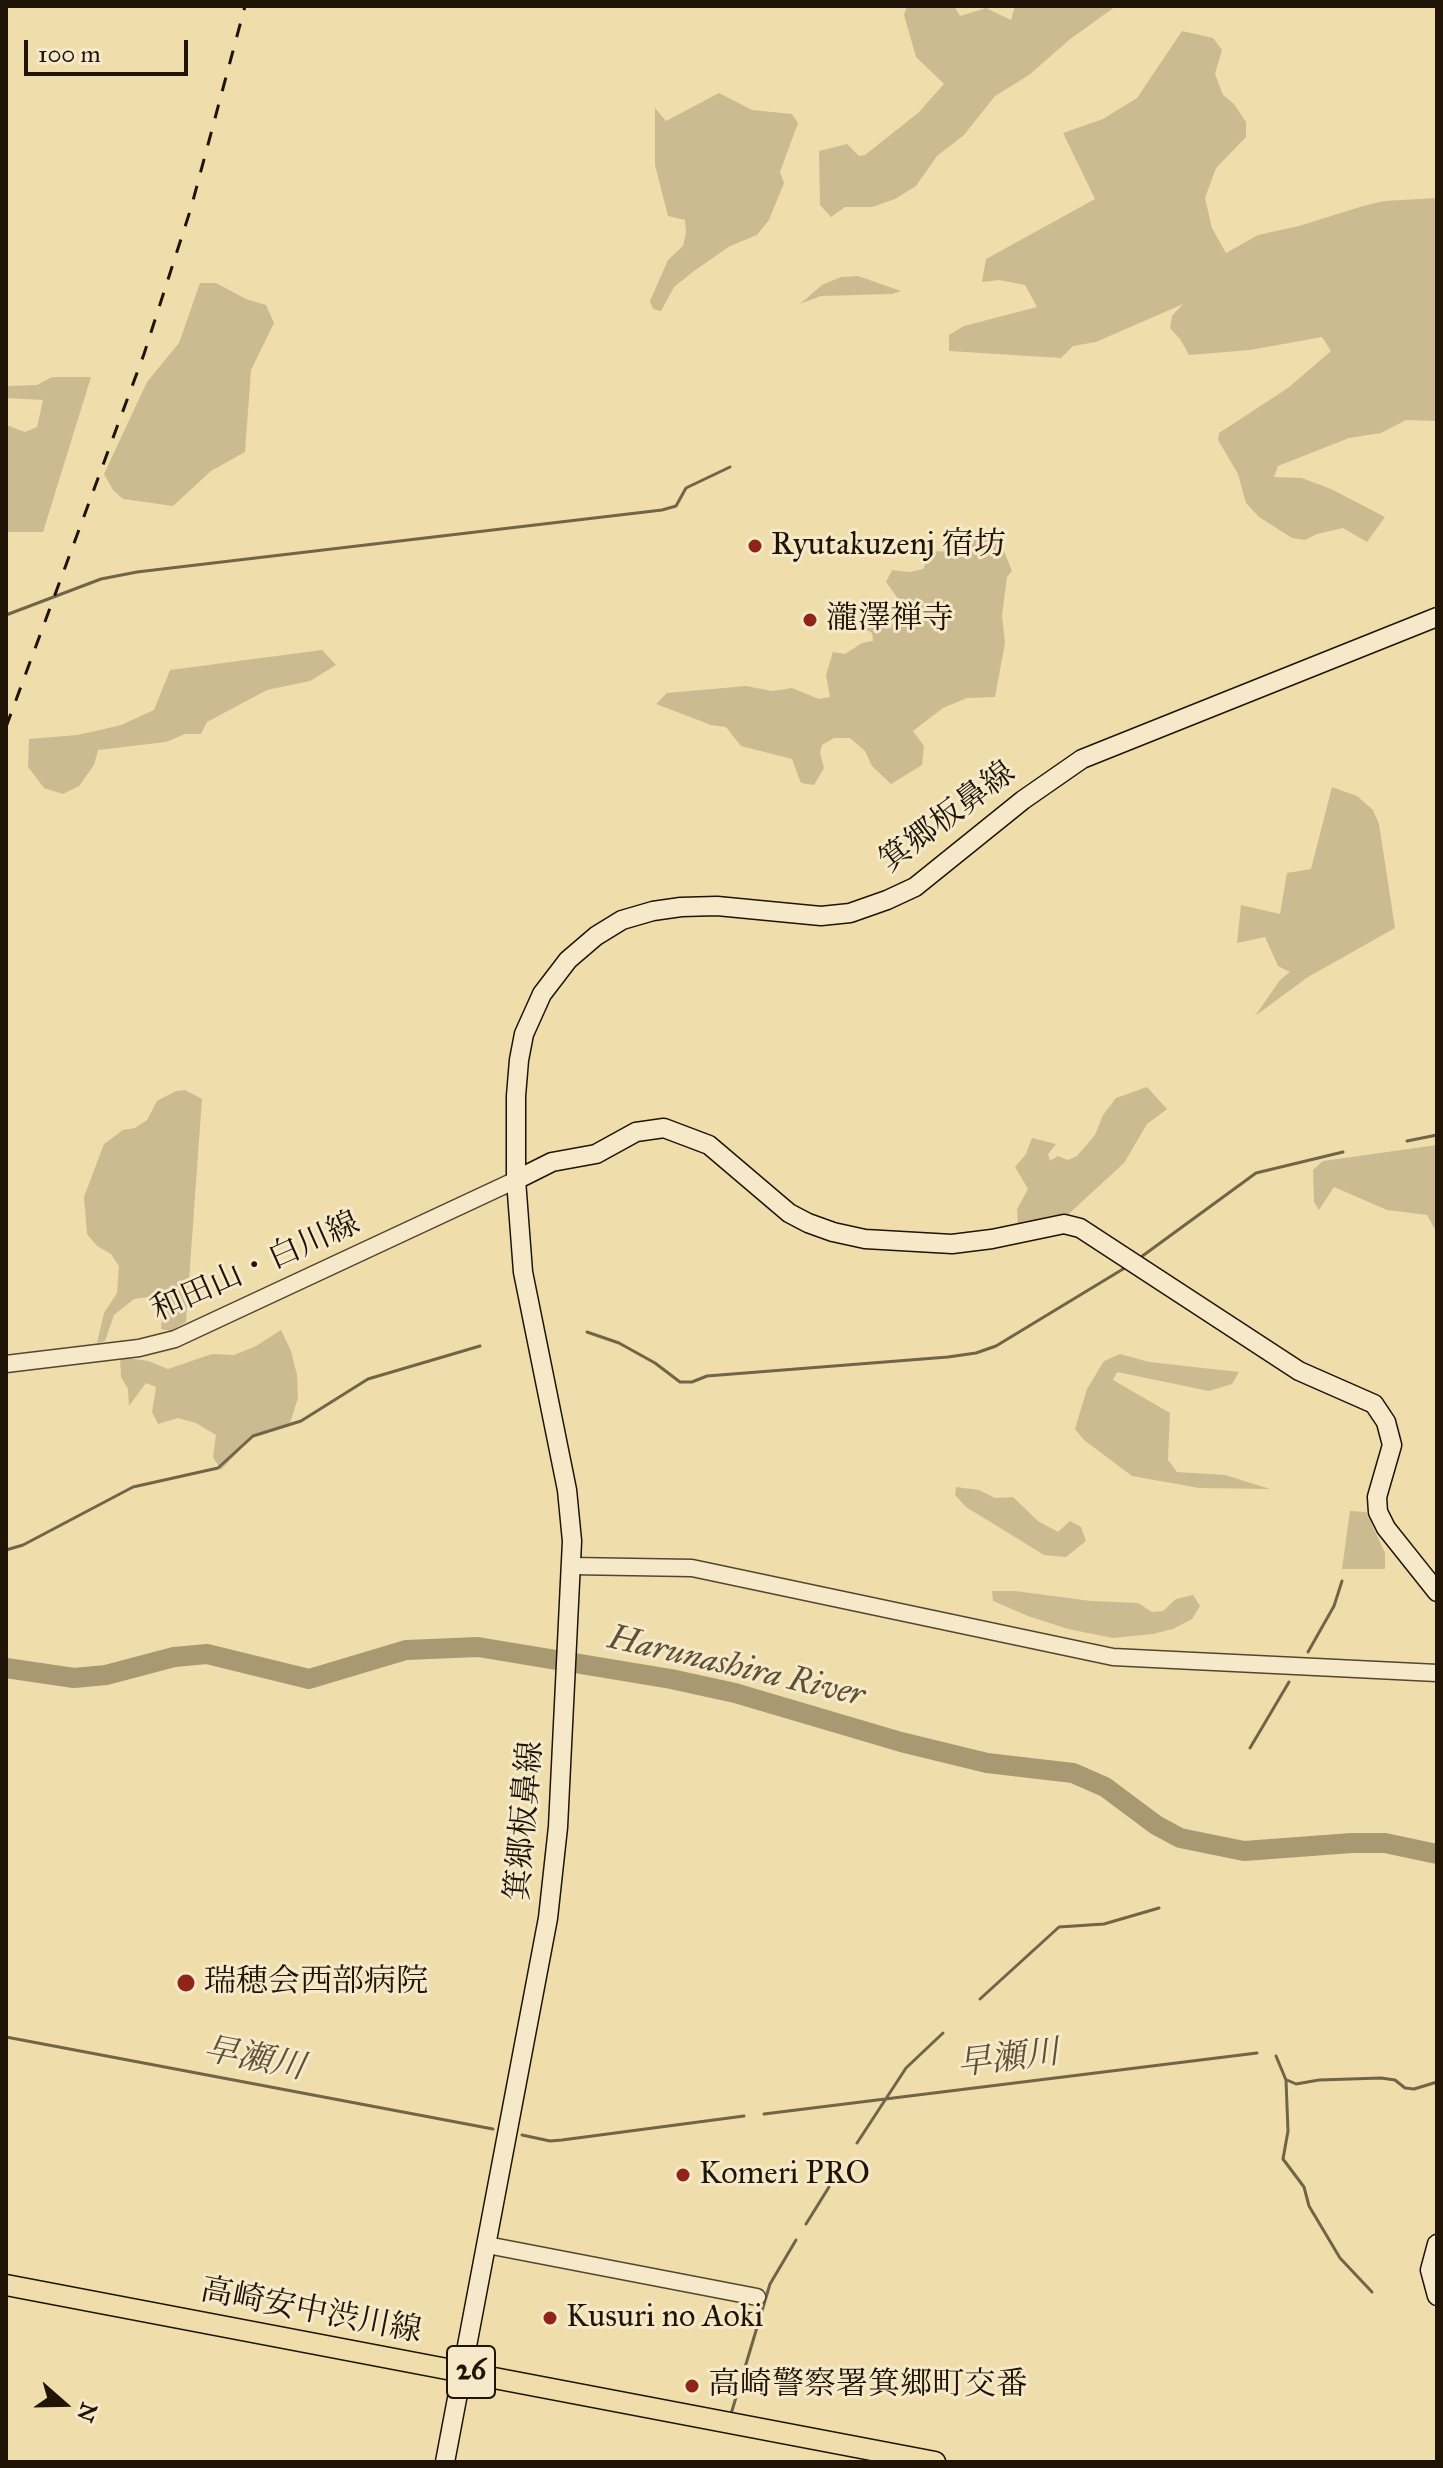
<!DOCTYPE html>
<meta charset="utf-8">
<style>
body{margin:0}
#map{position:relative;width:1443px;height:2468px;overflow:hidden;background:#efddac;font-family:"IM FELL Great Primer",serif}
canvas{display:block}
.frame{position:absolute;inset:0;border:8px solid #1f1405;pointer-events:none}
.north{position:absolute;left:24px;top:2364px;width:80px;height:80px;-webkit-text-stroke:6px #f5e9c9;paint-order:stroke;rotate:110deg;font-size:22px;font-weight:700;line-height:32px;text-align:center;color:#1f1405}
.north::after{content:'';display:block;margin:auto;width:28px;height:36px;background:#1f1405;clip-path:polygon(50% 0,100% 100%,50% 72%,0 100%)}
.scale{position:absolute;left:24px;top:40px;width:164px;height:36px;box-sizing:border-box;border:4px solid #1f1405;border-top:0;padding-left:10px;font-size:24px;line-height:28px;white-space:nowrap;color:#1f1405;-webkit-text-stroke:6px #f5e9c9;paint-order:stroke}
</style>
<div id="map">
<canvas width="1443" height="2468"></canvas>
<div class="frame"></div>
<div class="north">N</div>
<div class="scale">100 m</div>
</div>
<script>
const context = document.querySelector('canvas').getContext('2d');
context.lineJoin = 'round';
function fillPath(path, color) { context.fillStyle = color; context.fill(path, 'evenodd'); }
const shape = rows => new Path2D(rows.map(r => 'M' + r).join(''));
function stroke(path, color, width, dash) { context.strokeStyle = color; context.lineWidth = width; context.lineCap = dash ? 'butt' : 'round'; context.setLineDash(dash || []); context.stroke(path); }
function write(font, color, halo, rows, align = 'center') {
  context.font = font + ' "IM FELL Great Primer","Noto Serif JP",serif'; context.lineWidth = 6; context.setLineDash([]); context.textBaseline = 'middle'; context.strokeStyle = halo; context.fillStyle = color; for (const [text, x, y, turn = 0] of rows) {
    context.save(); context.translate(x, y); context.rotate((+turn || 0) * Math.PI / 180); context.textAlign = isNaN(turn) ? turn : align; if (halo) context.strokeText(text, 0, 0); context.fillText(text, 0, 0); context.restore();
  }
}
const green = shape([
 [907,6,954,6,960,16,986,8,1011,20,1015,6,1116,6,1069,40,1029,75,995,96,964,135,937,156,916,186,895,199,872,207,845,207,831,217,820,205,819,151,847,144,859,156,865,155,918,113,944,84,916,57,904,15],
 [1182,31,1213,38,1222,50,1215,74,1223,95,1234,104,1246,122,1246,137,1216,168,1205,198,1212,228,1226,253,1258,235,1299,226,1363,206,1384,201,1437,198,1437,421,1406,420,1381,433,1349,438,1278,466,1274,477,1302,478,1331,489,1385,517,1367,542,1343,528,1317,534,1305,540,1292,538,1259,517,1246,503,1238,474,1218,440,1219,433,1288,388,1331,351,1322,337,1250,350,1189,355,1180,339,1170,328,1172,316,1183,304,1096,342,1073,346,1061,358,949,351,949,335,964,326,1037,307,1025,285,999,280,982,282,986,259,1095,199,1063,133,1103,119,1137,98],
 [719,93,752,110,792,114,798,123,780,172,784,183,769,220,757,235,730,246,694,271,674,287,661,311,653,309,650,301,668,260,683,246,686,232,685,220,668,216,658,177,655,165,655,108,666,121],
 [858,276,901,291,892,294,821,296,800,304,822,285,841,277],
 [200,283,216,283,246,299,266,305,274,323,251,370,245,452,211,471,173,506,123,499,113,490,104,474,147,382,179,343],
 [52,377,91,377,43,532,6,532,6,425,25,432,37,427,43,400,6,398,6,386,37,385],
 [961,527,1002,546,1012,571,1007,577,1002,615,1005,643,995,697,967,698,943,708,913,731,924,746,922,765,891,784,872,766,865,751,850,738,834,738,822,745,820,753,824,768,814,785,801,783,792,759,741,746,726,727,711,725,656,704,667,693,746,686,772,691,792,688,819,699,830,697,826,675,833,652,845,654,862,643,873,641,872,633,867,630,868,607,880,612,885,629,891,628,899,600,886,582,892,570,910,572,923,569,932,551,949,552,952,537],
 [322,650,336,665,310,681,267,690,207,722,201,734,185,734,166,742,98,750,94,765,79,786,63,794,44,788,28,767,29,739,77,735,100,730,121,725,154,710,170,670],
 [1332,787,1357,796,1373,810,1379,824,1395,928,1308,977,1255,1016,1280,980,1290,972,1278,966,1265,937,1237,943,1241,905,1280,914,1287,873,1311,869],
 [1147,1087,1167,1109,1147,1124,1124,1163,1061,1221,1018,1227,1017,1209,1028,1189,1015,1167,1026,1154,1032,1138,1056,1144,1048,1154,1050,1161,1058,1156,1068,1160,1077,1156,1095,1135,1103,1115,1116,1098],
 [185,1090,202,1099,186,1322,171,1331,161,1329,163,1302,148,1297,134,1299,114,1315,105,1341,97,1343,104,1313,117,1293,119,1266,111,1254,97,1246,87,1234,84,1197,104,1144,123,1130,135,1128,147,1120,157,1101,176,1091],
 [1437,1145,1437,1233,1427,1215,1387,1210,1334,1187,1319,1210,1314,1202,1313,1170,1323,1161],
 [281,1330,291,1351,297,1375,298,1398,290,1423,252,1437,221,1470,213,1457,216,1435,196,1423,178,1418,158,1424,152,1412,156,1387,146,1383,129,1406,128,1389,121,1377,120,1357,148,1361,168,1369,212,1354,234,1355,256,1346],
 [1120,1354,1149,1362,1239,1372,1232,1384,1209,1391,1117,1372,1113,1380,1170,1413,1168,1460,1177,1472,1225,1475,1270,1489,1199,1488,1132,1476,1084,1440,1075,1429,1087,1389,1104,1361],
 [956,1487,979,1490,995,1498,1013,1497,1038,1521,1058,1532,1070,1521,1081,1527,1086,1541,1066,1557,1044,1555,966,1507,955,1495],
 [1350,1511,1366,1512,1385,1553,1385,1569,1342,1569],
 [992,1591,1015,1591,1091,1601,1138,1603,1152,1612,1163,1611,1176,1599,1193,1595,1200,1606,1192,1619,1173,1629,1153,1634,1113,1638,1068,1629,1028,1616,993,1601]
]);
const stream = shape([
 [6,615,101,579,137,572,662,510,676,506,686,488,730,467],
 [1407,1141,1437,1135],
 [1141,1257,1256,1173,1343,1152],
 [587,1332,619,1343,655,1363,680,1382,692,1382,707,1376,948,1357,976,1353,996,1346,1128,1266],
 [6,1550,23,1545,133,1487,218,1468,253,1436,301,1421,368,1379,480,1346],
 [1308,1652,1334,1606,1342,1581],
 [1250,1748,1289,1682],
 [980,1999,1059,1927,1104,1924,1159,1908],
 [6,2037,493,2129],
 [1276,2056,1286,2080,1288,2131,1283,2159,1304,2187,1309,2206,1340,2258,1372,2292],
 [1287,2080,1296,2084,1319,2080,1381,2078,1395,2080,1405,2088,1414,2089,1437,2082],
 [764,2114,1257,2053],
 [522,2135,550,2141,562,2140,744,2116],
 [857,2143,906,2068,943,2033],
 [806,2224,829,2187],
 [731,2414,770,2284,796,2240]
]);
const river = shape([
 [6,1668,74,1678,106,1675,174,1657,207,1654,309,1679,406,1650,478,1647,671,1679,735,1693,901,1742,987,1763,1073,1773,1105,1787,1156,1825,1180,1838,1244,1851,1352,1843,1385,1843,1437,1854]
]);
const tertiary = shape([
 [6,1364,139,1348,175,1339,516,1180],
 [571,1566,692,1568,1113,1657,1437,1673],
 [487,2245,757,2297]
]);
const secondary = shape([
 [516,1180,552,1162,596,1154,636,1132,664,1128,709,1145,789,1213,808,1223,833,1232,865,1239,952,1244,992,1239,1064,1224,1080,1228,1299,1371,1374,1404,1386,1422,1392,1445,1377,1497,1378,1512,1386,1528,1437,1592],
 [1437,2244,1430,2270,1437,2296],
 [445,2462,548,1918,558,1827,572,1541,567,1490,523,1272,516,1180,516,1096,519,1060,524,1034,542,994,568,960,596,936,622,920,653,911,681,907,717,906,821,916,850,913,887,900,915,887,1023,800,1082,759,1437,617]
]);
const primary = shape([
 [6,2285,935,2462]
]);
const rail = shape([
 [6,727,144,354,191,208,245,6]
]);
const markers = [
 [755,546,8,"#8f2418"],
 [810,620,8,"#8f2418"],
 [186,1983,10,"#8f2418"],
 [683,2175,8,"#8f2418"],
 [550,2318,8,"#8f2418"],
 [692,2386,8,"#8f2418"]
];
const shields = [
 [471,2372,48]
];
const shieldNames = [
 ["26",471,2372]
];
const poiNames = [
 ["Ryutakuzenj 宿坊",771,546],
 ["瀧澤禅寺",826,620],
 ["瑞穂会西部病院",204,1983],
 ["Komeri PRO",699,2175],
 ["Kusuri no Aoki",566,2318],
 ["高崎警察署箕郷町交番",708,2386]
];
const streetNames = [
 ["箕郷板鼻線",948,818,-37],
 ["和田山・白川線",256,1268,-24],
 ["箕郷板鼻線",526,1821,-85],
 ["高崎安中渋川線",311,2312,11]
];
const waterNames = [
 ["Harunashira River",736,1668,13],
 ["早瀬川",254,2060,11],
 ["早瀬川",1008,2060,-7]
];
fillPath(green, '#ccbb90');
stroke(stream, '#716447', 3);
stroke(river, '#a89973', 20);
stroke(tertiary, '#53462f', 19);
stroke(secondary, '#1f1405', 21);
stroke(primary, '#1f1405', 23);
stroke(tertiary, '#f5e9c9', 16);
stroke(secondary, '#f5e9c9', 18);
stroke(primary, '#efddac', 20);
stroke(rail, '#1f1405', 3, [14, 14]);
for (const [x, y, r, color] of markers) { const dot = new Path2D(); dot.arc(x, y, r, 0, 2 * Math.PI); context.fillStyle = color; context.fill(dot); stroke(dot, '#f5e9c9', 3); }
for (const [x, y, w] of shields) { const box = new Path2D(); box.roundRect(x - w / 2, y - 26, w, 52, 6); context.fillStyle = '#f5e9c9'; context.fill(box); stroke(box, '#1f1405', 2); }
write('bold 30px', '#1f1405', null, shieldNames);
write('32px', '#1f1405', '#f5e9c9', poiNames, 'left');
write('32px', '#1f1405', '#f5e9c9', streetNames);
write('italic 34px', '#5d5036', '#f5e9c9', waterNames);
</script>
